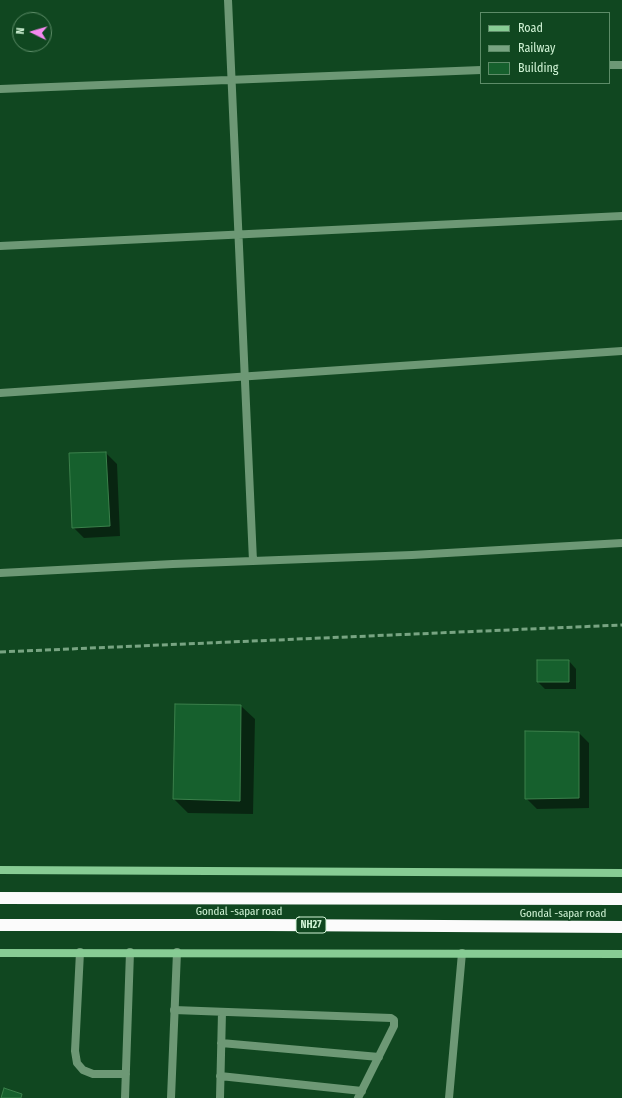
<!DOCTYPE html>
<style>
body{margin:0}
#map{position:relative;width:622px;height:1098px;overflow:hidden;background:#104720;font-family:"Fira Sans Condensed",sans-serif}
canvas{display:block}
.legend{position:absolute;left:480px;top:12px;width:130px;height:72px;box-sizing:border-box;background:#104720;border:1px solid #5d8c68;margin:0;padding:5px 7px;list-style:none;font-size:12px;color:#d0f3d5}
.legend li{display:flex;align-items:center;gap:8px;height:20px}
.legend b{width:20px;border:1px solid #5d8c68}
.north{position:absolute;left:12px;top:12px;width:40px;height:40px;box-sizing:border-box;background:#104720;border:1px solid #5d8c68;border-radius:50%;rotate:275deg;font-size:11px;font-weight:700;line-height:16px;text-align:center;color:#d0f3d5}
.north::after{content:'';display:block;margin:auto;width:14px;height:18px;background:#f589ef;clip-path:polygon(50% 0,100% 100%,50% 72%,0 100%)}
</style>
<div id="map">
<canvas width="622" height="1098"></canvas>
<ul class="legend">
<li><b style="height:5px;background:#87cc94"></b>Road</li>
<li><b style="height:5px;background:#78a482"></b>Railway</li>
<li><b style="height:11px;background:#16602d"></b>Building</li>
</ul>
<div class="north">N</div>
</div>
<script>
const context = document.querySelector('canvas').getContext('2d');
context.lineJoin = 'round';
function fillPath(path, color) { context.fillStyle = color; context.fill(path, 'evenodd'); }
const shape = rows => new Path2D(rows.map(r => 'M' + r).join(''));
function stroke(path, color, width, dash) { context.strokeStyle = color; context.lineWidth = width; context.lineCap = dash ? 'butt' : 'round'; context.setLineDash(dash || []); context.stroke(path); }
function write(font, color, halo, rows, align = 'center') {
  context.font = font + ' "Fira Sans Condensed",sans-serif'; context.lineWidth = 3; context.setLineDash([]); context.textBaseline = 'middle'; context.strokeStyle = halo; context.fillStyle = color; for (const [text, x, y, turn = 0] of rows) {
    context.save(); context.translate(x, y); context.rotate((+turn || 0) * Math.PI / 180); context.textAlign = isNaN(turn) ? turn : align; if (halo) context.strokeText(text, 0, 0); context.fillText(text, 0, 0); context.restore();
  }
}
const shadow = shape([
 [106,453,117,464,120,536,84,538,73,527],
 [569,661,576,669,576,689,545,689,538,682],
 [241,706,255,719,253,814,188,813,174,799],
 [579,733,589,743,589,808,537,809,526,798]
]);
const building = shape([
 [106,452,110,526,72,528,69,453,106,452],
 [537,660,569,660,569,682,537,682,537,660],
 [175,704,241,705,240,801,173,799,175,704],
 [525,731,579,732,579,798,525,799,525,731],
 [4,1088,22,1094,21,1098,1,1098,4,1088]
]);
const lane = shape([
 [80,952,75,1051,77,1063,83,1070,93,1074,126,1074],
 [174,1010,391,1018,394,1020,394,1026,358,1098],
 [221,1043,379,1057],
 [220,1076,362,1091],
 [125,1098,130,952],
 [220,1098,222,1012]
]);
const street = shape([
 [228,0,253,561],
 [609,65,622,65],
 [0,89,481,70],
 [0,246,622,216],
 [0,393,622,351],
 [0,573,173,564,412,555,622,543],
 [171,1098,177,952],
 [449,1098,462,953]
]);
const secondary = shape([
 [0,870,622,873],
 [0,953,622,954]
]);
const highway = shape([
 [0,898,622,899],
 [0,925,266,925,622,927]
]);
const rail = shape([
 [0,652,622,625]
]);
const shields = [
 [311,925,30]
];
const shieldNames = [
 ["NH27",311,925]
];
const streetNames = [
 ["Gondal -sapar road",239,912],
 ["Gondal -sapar road",563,914]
];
fillPath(shadow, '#0007');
fillPath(building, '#16602d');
stroke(building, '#3b804b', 1);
stroke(lane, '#6d9875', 8);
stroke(street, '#6d9875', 8);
stroke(secondary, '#87cc94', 8);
stroke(highway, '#fbfbfb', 12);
stroke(rail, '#78a482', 3, [6, 3]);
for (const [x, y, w] of shields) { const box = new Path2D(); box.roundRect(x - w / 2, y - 8, w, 16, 3); context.fillStyle = '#104720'; context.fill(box); stroke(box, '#d0f3d5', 1); }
write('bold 10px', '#d0f3d5', null, shieldNames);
write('11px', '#d0f3d5', '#104720', streetNames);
</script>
